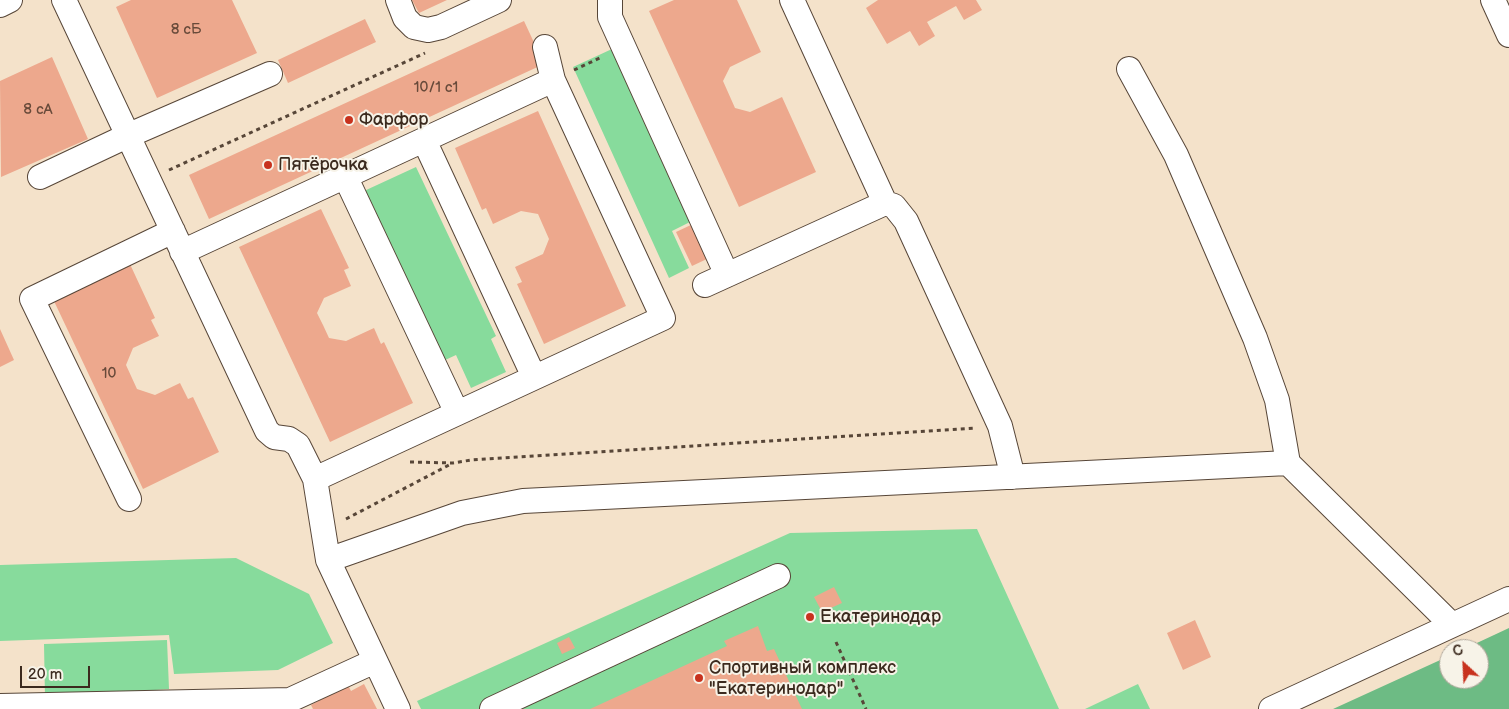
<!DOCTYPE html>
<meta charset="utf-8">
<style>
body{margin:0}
#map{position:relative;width:1509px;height:709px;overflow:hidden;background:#f4e2ca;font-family:"Balsamiq Sans",sans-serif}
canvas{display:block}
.north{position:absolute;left:1439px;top:639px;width:50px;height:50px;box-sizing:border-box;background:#f7f3e8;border:1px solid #aca397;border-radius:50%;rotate:335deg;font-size:14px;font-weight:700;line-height:20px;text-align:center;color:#3b2a1e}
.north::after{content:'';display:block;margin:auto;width:18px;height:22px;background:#c8321e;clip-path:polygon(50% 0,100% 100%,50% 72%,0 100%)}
.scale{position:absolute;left:20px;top:666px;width:70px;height:22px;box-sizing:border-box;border:2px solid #3b2a1e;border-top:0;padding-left:6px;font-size:15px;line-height:18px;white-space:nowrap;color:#3b2a1e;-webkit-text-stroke:4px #f7f3e8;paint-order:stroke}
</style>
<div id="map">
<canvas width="1509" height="709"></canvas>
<div class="north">С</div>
<div class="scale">20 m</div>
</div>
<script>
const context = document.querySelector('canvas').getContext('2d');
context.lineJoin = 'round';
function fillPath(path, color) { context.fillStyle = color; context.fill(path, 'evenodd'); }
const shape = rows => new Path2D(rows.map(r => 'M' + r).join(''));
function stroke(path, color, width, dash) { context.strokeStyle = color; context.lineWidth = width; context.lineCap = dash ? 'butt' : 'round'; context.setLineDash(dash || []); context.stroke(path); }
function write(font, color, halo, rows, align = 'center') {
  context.font = font + ' "Balsamiq Sans",sans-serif'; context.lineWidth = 4; context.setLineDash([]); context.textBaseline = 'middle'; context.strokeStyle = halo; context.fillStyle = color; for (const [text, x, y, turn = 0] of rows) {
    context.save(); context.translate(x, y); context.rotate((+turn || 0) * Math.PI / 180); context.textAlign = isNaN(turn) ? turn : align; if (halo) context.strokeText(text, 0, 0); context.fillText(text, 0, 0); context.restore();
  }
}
const green = shape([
 [612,49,690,222,672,231,689,268,669,278,573,67],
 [416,167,496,336,491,339,506,372,471,388,456,355,443,361,364,191],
 [977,529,1059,709,421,709,417,701,790,533],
 [236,558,309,594,333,643,278,670,174,674,169,635,0,641,0,565],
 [167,640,169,689,45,698,44,644],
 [1138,684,1150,709,1085,709]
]);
const forest = shape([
 [1509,628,1509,709,1333,709,1449,656,1449,679,1479,679,1479,649,1464,649]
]);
const building = shape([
 [131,0,232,0,257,53,157,98,116,7],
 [412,0,447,0,419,13],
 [674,0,737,0,761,52,730,67,723,81,735,108,750,112,782,97,816,172,739,207,649,11],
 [878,0,976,0,982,10,964,20,956,6,927,22,935,36,919,46,910,31,887,44,866,8],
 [365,19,376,42,288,83,278,60],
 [524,21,544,64,209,219,189,175],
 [52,57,88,139,1,177,0,81],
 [538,111,626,306,544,344,517,284,522,282,515,267,543,254,549,239,538,214,521,211,493,224,486,208,482,210,455,148],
 [321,209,349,268,344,270,351,286,324,298,317,313,323,325,329,338,346,341,374,328,381,344,384,342,413,403,330,442,239,247],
 [693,224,709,258,692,266,676,232],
 [129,262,155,318,151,320,159,336,133,348,126,365,137,389,155,395,180,383,188,399,193,397,219,452,143,489,53,299],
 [0,329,14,360,0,367],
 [834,587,842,603,822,612,814,597],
 [1195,620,1211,657,1183,670,1167,633],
 [758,626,767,651,774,649,802,709,590,709,727,646,724,641],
 [569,637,575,648,562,654,557,643],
 [364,684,377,709,313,709,311,705,322,699,320,695,348,685,351,691]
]);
const path = shape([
 [574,70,602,57],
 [169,170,425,53],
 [410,462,453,463,471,460,975,428],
 [346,519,451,464],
 [836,642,866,709]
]);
const minor = shape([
 [64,0,267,431,274,437,289,439,298,445,315,479,328,560,398,709],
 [398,0,405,18,414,27,428,30,441,27,499,0],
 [610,0,610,17,727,275],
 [792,0,885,203],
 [1493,0,1509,35],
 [0,5,10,0],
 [1129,69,1176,155,1255,338,1277,400,1288,463,1452,625],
 [424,140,534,377],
 [345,176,457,413],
 [40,177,127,136,270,74],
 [182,252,553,80],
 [705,285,885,203,894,206,906,221,1000,426,1013,477],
 [315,479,663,318,553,80,545,47],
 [129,499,32,299,173,231],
 [328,560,462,513,523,501,1288,463],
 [0,706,290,700,375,661],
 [492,709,778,576],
 [1271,709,1509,599]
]);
const markers = [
 [349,120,5,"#c8321e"],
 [268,165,5,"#c8321e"],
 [810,617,5,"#c8321e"],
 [699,678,5,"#c8321e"]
];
const numberNames = [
 ["8 сБ",186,30],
 ["10/1 с1",436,88],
 ["8 сА",38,110],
 ["10",109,374]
];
const poiNames = [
 ["Фарфор",359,120],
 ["Пятёрочка",278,165],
 ["Екатеринодар",820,617],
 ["Спортивный комплекс",709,668],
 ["\"Екатеринодар\"",709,689]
];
fillPath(green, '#87db9c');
fillPath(forest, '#6dbb84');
fillPath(building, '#eda88d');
stroke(minor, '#574638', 26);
stroke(path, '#574638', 3, [4, 4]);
stroke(minor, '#fff', 24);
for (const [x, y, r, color] of markers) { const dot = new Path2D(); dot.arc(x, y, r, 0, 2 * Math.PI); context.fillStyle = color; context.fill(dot); stroke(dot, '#f7f3e8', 2); }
write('15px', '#684a3a', null, numberNames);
write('18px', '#3b2a1e', '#f7f3e8', poiNames, 'left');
</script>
